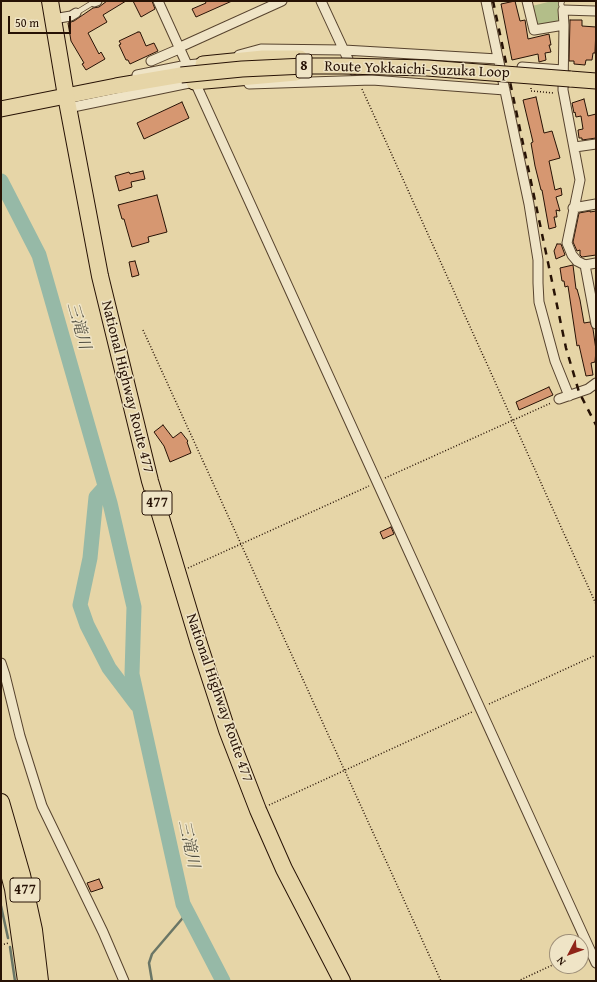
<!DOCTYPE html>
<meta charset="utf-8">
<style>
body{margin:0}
#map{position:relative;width:597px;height:982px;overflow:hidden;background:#e6d5a7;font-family:"Gentium Book Plus",serif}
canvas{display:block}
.frame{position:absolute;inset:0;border:2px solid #271205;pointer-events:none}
.north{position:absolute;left:549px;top:934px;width:40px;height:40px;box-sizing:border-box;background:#efe4c6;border:1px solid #9f9079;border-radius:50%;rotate:229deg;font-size:11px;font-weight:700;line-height:16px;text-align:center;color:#271205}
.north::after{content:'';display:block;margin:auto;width:14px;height:18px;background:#8f2418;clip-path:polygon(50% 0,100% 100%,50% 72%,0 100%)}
.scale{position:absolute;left:8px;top:16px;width:63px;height:18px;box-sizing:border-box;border:2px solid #271205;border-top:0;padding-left:5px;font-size:12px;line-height:14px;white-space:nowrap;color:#271205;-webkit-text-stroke:3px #efe4c6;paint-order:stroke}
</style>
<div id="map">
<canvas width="597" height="982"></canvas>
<div class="frame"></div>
<div class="north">N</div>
<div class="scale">50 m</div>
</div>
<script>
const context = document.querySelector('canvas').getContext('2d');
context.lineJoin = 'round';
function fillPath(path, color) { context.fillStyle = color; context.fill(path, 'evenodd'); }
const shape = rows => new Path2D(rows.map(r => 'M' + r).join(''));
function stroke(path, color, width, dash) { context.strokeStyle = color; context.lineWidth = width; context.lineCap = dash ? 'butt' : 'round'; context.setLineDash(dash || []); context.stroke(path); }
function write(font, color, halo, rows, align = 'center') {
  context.font = font + ' "Gentium Book Plus","Noto Serif JP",serif'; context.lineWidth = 3; context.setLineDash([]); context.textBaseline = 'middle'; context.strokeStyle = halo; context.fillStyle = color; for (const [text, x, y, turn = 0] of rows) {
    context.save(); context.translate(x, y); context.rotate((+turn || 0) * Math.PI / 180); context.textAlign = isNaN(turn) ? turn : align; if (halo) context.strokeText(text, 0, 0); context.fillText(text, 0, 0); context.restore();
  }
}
const green = shape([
 [552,1,560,1,559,4,559,19,557,22,540,25,536,22,532,6]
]);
const stream = shape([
 [1,906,8,938],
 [10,947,15,981],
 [152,981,149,963,152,954,187,913]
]);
const river = shape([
 [1,181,39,255,110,503,134,607,132,674,183,904,223,981],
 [105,487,96,497,90,558,80,605,87,625,109,668,137,705]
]);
const building = shape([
 [107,1,126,1,103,15,107,22,88,33,99,54,101,52,105,59,86,70,82,64,84,63,71,41,68,23,74,21,93,8,99,7,107,1],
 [133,1,152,1,155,9,141,17,133,1],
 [205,1,232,1,196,17,192,9,206,3,205,1],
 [515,1,520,21,525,20,528,39,549,34,551,45,549,45,551,52,545,53,546,60,539,62,538,54,512,60,501,4,515,1],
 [570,20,582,20,582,26,596,27,595,53,593,53,592,60,586,60,585,65,574,64,574,61,569,61,570,20],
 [138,32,140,32,146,46,154,43,158,51,130,64,128,60,126,60,119,45,121,44,119,41,138,32],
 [536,97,544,133,552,131,560,158,549,161,555,190,561,188,562,195,556,197,560,211,556,210,557,217,554,217,556,227,549,229,542,190,541,190,535,166,531,143,533,142,523,100,536,97],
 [584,99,588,116,596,114,596,138,582,140,582,138,579,138,578,130,583,129,581,116,576,117,575,112,574,113,572,103,584,99],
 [182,102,189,118,144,139,137,123,182,102],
 [143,171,145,179,131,182,132,187,119,191,115,176,129,172,130,174,143,171],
 [157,195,167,232,148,237,149,242,132,247,124,219,122,219,118,205,157,195],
 [590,211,590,212,596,211,596,255,582,257,580,255,580,250,577,251,573,242,579,213,590,211],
 [557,244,561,244,565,255,556,259,554,251,557,244],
 [135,261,139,275,132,277,129,262,135,261],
 [573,265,576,289,577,289,580,300,584,323,590,322,593,329,596,350,595,362,591,363,593,375,586,376,579,345,577,346,568,286,565,287,564,281,562,281,560,268,573,265],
 [549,387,553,395,519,410,516,402,549,387],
 [163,425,173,438,181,432,188,441,187,442,191,453,170,462,164,446,154,432,163,425],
 [391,527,394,534,383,539,380,532,391,527],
 [99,879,103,888,91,892,87,883,99,879]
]);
const path = shape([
 [531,88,531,91,554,93],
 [362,89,596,604],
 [143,330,441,981],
 [385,478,551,403],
 [188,568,369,486],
 [489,704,596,655],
 [269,805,472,712],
 [1,945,9,943],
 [518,981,557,963]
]);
const service = shape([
 [562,1,561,4,563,10],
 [76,13,94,2]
]);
const minor = shape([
 [158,1,596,963],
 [321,1,353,70],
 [486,1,529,204,538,260,538,283,539,302,555,361,569,396],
 [527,1,534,30,564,25,563,90,580,180,567,243,572,255,577,261,585,265,596,263],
 [94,2,97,1],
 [53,19,71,16,76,13],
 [564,25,563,10,596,11],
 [178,48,282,1],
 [239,55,261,49,344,50,498,59],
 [151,61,179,49],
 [522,67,563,70],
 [137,75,187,65,207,63],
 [249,84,372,80,505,90],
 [68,108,194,82],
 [575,147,596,144],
 [573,208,596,204],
 [585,265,596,324],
 [559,399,588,389,596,383],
 [1,663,5,675,20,736,42,806,103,932,124,981]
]);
const primary = shape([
 [203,64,263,58,300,58],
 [570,79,596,81],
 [194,82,296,73],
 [1,109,116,86,181,75]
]);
const trunk = shape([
 [50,1,66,96,100,276,150,481,199,644,227,730,258,810,284,869,342,981],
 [1,802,22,875,34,930,40,981],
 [1,843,13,889,26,981]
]);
const rail = shape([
 [493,1,566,348,579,392,596,425]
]);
const primaryBridge = shape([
 [181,75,242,69,305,66,343,66,427,68,570,79]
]);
const shields = [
 [304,66,16],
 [157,503,30],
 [25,890,30]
];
const shieldNames = [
 ["8",304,66],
 ["477",157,503],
 ["477",25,890]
];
const streetNames = [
 ["Route Yokkaichi-Suzuka Loop",417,70,2],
 ["National Highway Route 477",127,387,76],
 ["National Highway Route 477",219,698,71]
];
const waterNames = [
 ["三滝川",78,326,74],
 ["三滝川",188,844,78]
];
fillPath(green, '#b3be89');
stroke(stream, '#6a7666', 2.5);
stroke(river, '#96b9a7', 15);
fillPath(building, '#d69771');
stroke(building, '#271205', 1);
stroke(service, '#57432e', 6);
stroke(minor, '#57432e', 11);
stroke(primary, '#271205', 17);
stroke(trunk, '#271205', 18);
stroke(path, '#271205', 1.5, [1, 2]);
stroke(service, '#efe4c6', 4.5);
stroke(minor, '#efe4c6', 9);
stroke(primary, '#e6d5a7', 15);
stroke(trunk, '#e6d5a7', 16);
stroke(rail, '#271205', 2.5, [7, 7]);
stroke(primaryBridge, '#271205', 17, []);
stroke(primaryBridge, '#e6d5a7', 15);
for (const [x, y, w] of shields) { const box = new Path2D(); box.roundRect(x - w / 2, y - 12, w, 24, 3); context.fillStyle = '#efe4c6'; context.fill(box); stroke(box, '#271205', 1); }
write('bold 14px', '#271205', null, shieldNames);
write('15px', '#271205', '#efe4c6', streetNames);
write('italic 16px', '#4e4c3e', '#efe4c6', waterNames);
</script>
